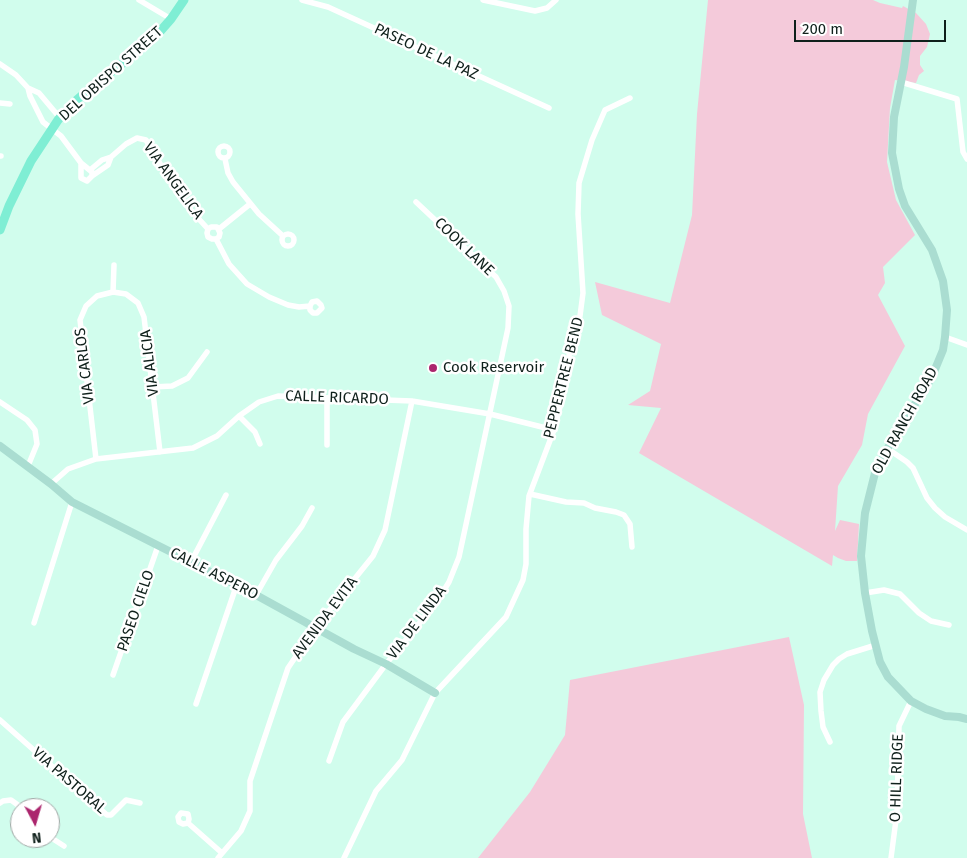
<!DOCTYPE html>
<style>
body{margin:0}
#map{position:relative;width:967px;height:858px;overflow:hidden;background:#d1fded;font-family:"Fira Sans",sans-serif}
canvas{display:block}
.north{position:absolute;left:10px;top:798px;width:50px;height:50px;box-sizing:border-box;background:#fff;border:1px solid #9fa6a4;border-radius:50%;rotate:174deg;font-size:14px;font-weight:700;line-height:20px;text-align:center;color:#0f201b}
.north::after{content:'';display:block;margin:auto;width:18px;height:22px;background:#ab256d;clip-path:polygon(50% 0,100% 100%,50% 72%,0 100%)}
.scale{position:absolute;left:794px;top:20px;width:152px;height:22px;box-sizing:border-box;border:2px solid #0f201b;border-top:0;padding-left:6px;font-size:15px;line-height:18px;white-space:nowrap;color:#0f201b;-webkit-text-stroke:4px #fff;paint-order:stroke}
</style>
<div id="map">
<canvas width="967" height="858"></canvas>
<div class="north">N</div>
<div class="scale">200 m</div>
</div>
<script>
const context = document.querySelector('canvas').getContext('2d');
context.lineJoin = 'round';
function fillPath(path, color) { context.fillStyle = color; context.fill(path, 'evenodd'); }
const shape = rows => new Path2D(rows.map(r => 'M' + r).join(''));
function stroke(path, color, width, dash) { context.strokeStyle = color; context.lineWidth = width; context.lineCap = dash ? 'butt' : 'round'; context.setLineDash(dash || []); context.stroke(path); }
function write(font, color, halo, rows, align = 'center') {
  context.font = font + ' "Fira Sans",sans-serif'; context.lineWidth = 5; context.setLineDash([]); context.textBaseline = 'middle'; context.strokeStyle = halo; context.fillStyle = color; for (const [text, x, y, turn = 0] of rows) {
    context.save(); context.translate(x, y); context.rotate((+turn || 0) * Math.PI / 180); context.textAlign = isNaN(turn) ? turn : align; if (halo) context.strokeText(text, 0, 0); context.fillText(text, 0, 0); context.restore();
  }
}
const green = shape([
 [708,0,873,0,880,3,902,8,903,6,916,13,926,24,930,34,927,47,920,56,920,65,924,71,919,75,916,83,895,80,890,108,887,162,896,200,915,235,883,267,885,283,878,295,905,346,868,414,862,445,838,486,835,531,840,520,859,524,857,561,846,561,838,558,833,555,832,566,639,453,661,408,628,405,650,391,661,344,602,315,595,282,670,303,692,215,697,114],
 [789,637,804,705,803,814,812,858,478,858,530,792,565,735,570,680]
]);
const street = shape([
 [139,0,171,19],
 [302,0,328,7,549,108],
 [483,0,535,11,547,8,556,0],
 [0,64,16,75,28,88,39,93,60,118],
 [901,82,957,99,963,152,967,159],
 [28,88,30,96,43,122,61,136,81,163,92,172,92,176,87,181,81,178,81,163],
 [0,103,10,104],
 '218 152a6 6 0 1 1 12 0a6 6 0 1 1-12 0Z',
 [0,156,1,156],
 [225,159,228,173,233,182,259,214,283,236],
 [90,170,102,160,111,157],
 [92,176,108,165,111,157,126,144,137,138,146,140,175,189,186,205,208,229,207,233,208,237,212,239,216,239,219,237,220,233,217,227,211,227,208,229],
 [219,229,250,204],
 '282 240a6 6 0 1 1 12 0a6 6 0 1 1-12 0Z',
 [216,239,229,264,247,284,269,297,288,305,299,307,310,306,312,302,317,301,321,305,322,308,317,313,313,313,310,310,310,306],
 [113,292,114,265],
 [945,337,967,345],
 [153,387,172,386,188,378,207,352],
 [0,402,27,420,35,430,37,444,28,466],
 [239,416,255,432,260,444],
 [327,445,327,398],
 [888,449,907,462,913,468,927,498,935,508,945,517,967,530],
 [96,459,80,320,86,306,97,296,113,292,126,294,138,303,144,317,160,452],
 [51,484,68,469,96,459,193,448,217,436,239,416,259,402,278,396,412,401,490,414,554,430],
 [530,494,566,502,584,503,595,508,616,512,624,515,630,524,632,547],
 [191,562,226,495],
 [865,593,884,590,900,594,919,613,931,621,949,625],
 [256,595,276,560,302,526,312,508],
 [34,623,72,502],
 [113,675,158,546],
 [196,704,237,584],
 [0,720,107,815,111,815,126,800,140,803],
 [830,742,823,727,821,711,820,692,824,680,833,665,839,659,847,654,876,645],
 [329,761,343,722,386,664,436,603,449,582,459,557,508,328,509,306,504,291,496,277,416,202],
 [0,803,3,801,11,800,22,808],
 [188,823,189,819,188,814,181,813,178,817,179,822,183,824,188,823,222,853],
 [50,837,64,846],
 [218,858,241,831,250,811,250,781,288,668,315,628,373,556,385,530,412,401],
 [344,858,376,791,402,760,435,693,506,617,523,580,526,564,526,529,529,496,554,430,566,384,570,347,580,316,583,293,578,214,579,183,592,140,605,110,630,98],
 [891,858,897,812,899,726,911,701]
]);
const secondary = shape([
 [913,0,904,67,894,117,892,153,899,189,905,206,932,250,943,281,947,310,945,337,943,350,931,379,893,438,875,473,865,513,861,556,865,593,872,631,880,662,888,677,911,701,926,709,945,716,959,717,967,719],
 [0,446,51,484,72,502,256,595,354,649,386,664,435,693]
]);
const primary = shape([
 [0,230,9,206,31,161,58,120,70,106,93,86,143,48,156,36,171,19,184,0]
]);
const markers = [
 [433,368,5,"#ab256d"]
];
const streetNames = [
 ["PASEO DE LA PAZ",426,52,25],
 ["DEL OBISPO STREET",111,74,-42],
 ["VIA ANGELICA",173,181,54],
 ["COOK LANE",464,247,44],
 ["VIA ALICIA",150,363,-97],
 ["VIA CARLOS",85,366,-97],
 ["PEPPERTREE BEND",564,378,-76],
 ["CALLE RICARDO",337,398,2],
 ["OLD RANCH ROAD",905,421,-61],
 ["CALLE ASPERO",214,574,27],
 ["PASEO CIELO",136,611,-71],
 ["AVENIDA EVITA",325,618,-53],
 ["VIA DE LINDA",417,623,-53],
 ["O HILL RIDGE",897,778,-88],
 ["VIA PASTORAL",69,781,41]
];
const poiNames = [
 ["Cook Reservoir",443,368]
];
fillPath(green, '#f4cada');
stroke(street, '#fff', 5.5);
stroke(secondary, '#aaddd1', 8);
stroke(primary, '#7feed4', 9);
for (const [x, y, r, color] of markers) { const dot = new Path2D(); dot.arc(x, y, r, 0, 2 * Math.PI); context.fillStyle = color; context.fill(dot); stroke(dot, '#fff', 2); }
write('15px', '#0f201b', '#fff', streetNames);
write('15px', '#0f201b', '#fff', poiNames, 'left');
</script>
